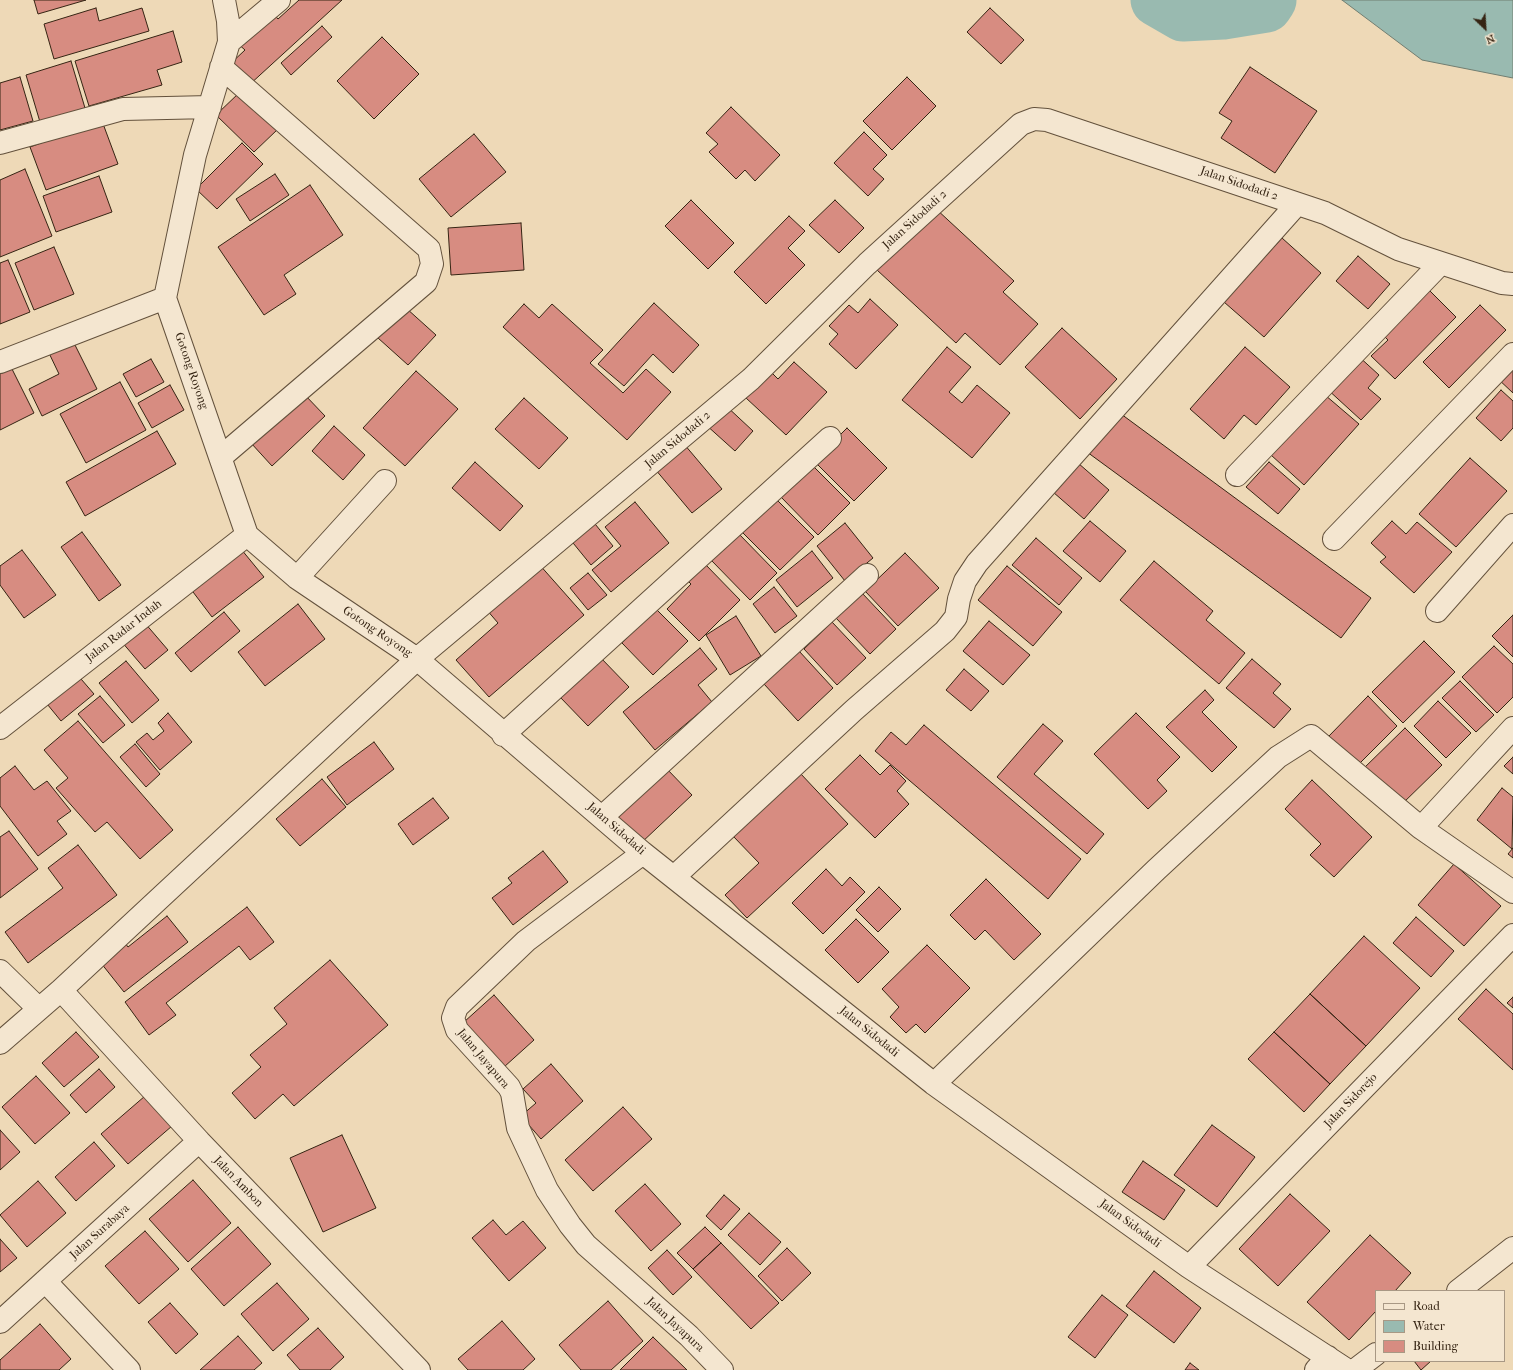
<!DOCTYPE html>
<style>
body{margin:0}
#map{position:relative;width:1513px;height:1370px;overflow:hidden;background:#eed9b7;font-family:"IM FELL French Canon",serif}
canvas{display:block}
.legend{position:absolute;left:1375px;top:1290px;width:130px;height:72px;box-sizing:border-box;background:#f4e6d0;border:1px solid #a89884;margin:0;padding:5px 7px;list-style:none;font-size:12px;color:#352413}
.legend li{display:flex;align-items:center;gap:8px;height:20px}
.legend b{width:20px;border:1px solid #a89884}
.north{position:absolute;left:1465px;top:8px;width:40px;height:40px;-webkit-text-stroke:3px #f4e6d0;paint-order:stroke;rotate:155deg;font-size:11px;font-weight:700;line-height:16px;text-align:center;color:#352413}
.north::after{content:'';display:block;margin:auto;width:14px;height:18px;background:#352413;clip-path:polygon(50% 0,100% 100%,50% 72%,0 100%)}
</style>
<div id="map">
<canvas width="1513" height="1370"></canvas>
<ul class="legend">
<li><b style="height:5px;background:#f4e6d0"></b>Road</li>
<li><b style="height:11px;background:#99bab0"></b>Water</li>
<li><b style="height:11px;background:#d78c81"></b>Building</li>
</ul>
<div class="north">N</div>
</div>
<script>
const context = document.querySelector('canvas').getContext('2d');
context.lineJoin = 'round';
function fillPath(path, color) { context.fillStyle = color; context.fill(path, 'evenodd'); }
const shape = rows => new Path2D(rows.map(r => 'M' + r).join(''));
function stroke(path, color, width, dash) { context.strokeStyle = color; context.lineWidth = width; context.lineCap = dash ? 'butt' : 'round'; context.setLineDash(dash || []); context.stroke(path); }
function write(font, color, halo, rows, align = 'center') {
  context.font = font + ' "IM FELL French Canon",serif'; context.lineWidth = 3.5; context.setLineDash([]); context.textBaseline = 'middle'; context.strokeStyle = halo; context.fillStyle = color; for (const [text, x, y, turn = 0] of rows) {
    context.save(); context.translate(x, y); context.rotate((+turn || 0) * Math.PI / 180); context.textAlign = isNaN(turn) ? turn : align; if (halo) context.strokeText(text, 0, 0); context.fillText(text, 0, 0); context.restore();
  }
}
const water = shape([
 [1172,0,1274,0,1196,15,1172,0],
 [1342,0,1513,0,1513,78,1422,60,1342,0]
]);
const river = shape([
 [1157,0,1183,15,1223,13,1266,6,1270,0]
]);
const building = shape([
 [34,0,86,0,38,14,34,0],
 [299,0,342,0,248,86,229,65,245,50,236,42,270,10,278,19,299,0],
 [96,8,99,21,142,8,149,31,54,59,44,24,96,8],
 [990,8,1024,40,1001,64,967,32,990,8],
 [322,26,332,37,291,75,281,63,322,26],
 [173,31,182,62,157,70,162,85,89,106,75,61,173,31],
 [382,37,419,74,374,119,337,81,382,37],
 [71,61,85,108,40,122,26,75,71,61],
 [1250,67,1317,111,1275,173,1221,138,1232,121,1219,113,1250,67],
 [20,77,33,121,0,130,0,83,20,77],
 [907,77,936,106,892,150,863,121,907,77],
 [240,92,278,129,254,152,216,115,240,92],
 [731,107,780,155,755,181,745,170,736,179,709,152,718,144,706,133,731,107],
 [102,121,118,164,46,190,30,147,102,121],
 [864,132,887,155,873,169,884,179,868,196,834,163,864,132],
 [474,134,506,172,451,217,419,179,474,134],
 [242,143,263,164,217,209,196,189,242,143],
 [25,169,52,236,0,257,0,180,25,169],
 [275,174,289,195,250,221,236,199,275,174],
 [99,176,112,212,56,232,43,196,99,176],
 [310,185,343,235,284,275,296,294,264,315,218,247,310,185],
 [691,200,734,243,708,269,665,226,691,200],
 [835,200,864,228,839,253,809,225,835,200],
 [935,208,1014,281,1003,292,1038,324,1000,365,965,333,956,343,877,270,935,208],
 [789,216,805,231,788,248,805,265,766,304,734,272,789,216],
 [521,223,524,270,451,275,448,228,521,223],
 [1282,238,1321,273,1264,337,1224,302,1282,238],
 [54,247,74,294,34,310,15,263,54,247],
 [1358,256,1390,284,1368,309,1336,281,1358,256],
 [8,260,30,312,0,324,0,263,8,260],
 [1424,285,1456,317,1395,379,1371,356,1388,340,1379,331,1424,285],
 [870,299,898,325,856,369,829,344,838,334,829,326,849,305,858,313,870,299],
 [654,303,699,345,673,373,653,354,624,386,598,364,654,303],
 [524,304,539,318,552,304,603,350,590,363,623,393,646,369,671,392,627,440,503,327,524,304],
 [1480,305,1506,330,1449,388,1423,362,1480,305],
 [406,308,436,335,408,365,378,338,406,308],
 [1062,328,1117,379,1080,419,1025,367,1062,328],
 [72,339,97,389,42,416,29,389,59,374,48,351,72,339],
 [947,347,971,367,949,392,962,403,977,385,1010,413,972,458,902,400,947,347],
 [1245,347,1290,387,1256,425,1244,415,1224,439,1190,409,1245,347],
 [1356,354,1379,375,1368,388,1381,399,1361,420,1326,388,1356,354],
 [1513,358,1513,393,1496,377,1513,358],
 [151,359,164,382,136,397,123,374,151,359],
 [794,362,827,392,786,435,746,398,771,372,778,379,794,362],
 [10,365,34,413,0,430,0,369,10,365],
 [416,371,458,409,405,466,363,428,416,371],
 [120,382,146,430,86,463,60,414,120,382],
 [170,385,184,410,152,428,138,403,170,385],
 [1501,390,1513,401,1513,428,1501,441,1476,418,1501,390],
 [304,394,325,416,272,466,251,443,304,394],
 [1325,395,1359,424,1304,485,1271,455,1325,395],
 [524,398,568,438,539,469,495,429,524,398],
 [724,404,753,431,735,451,705,424,724,404],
 [1117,411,1371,598,1341,638,1087,452,1117,411],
 [334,426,365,455,343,480,312,451,334,426],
 [847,428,887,468,854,501,814,461,847,428],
 [157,431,176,464,85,516,66,482,157,431],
 [684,444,722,489,692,513,655,469,684,444],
 [1470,458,1507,491,1456,547,1419,514,1470,458],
 [475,462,523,506,500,531,452,488,475,462],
 [1269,462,1300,489,1278,514,1246,487,1269,462],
 [1078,463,1109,490,1084,519,1053,492,1078,463],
 [812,465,850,503,818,535,780,496,812,465],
 [774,497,814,537,780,570,740,530,774,497],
 [635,502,669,543,611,592,592,570,621,546,605,527,635,502],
 [591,519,613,546,591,565,569,538,591,519],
 [1090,521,1126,551,1100,582,1063,551,1090,521],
 [1392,521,1406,534,1417,522,1452,552,1414,593,1380,562,1386,557,1371,543,1392,521],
 [845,523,873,558,845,581,817,546,845,523],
 [82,532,121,585,99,601,61,547,82,532],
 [738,533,777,573,750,600,711,560,738,533],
 [1036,538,1082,578,1059,605,1012,565,1036,538],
 [241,549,264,577,212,617,190,588,241,549],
 [22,550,56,595,24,618,0,585,0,566,22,550],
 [812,551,833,578,797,607,776,580,812,551],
 [905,553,939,588,898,626,865,591,905,553],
 [1154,561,1213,611,1206,620,1245,653,1219,684,1120,600,1154,561],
 [538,563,584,615,489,697,456,660,498,623,486,609,538,563],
 [704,563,740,600,699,641,667,609,691,584,687,580,704,563],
 [1007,566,1062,612,1033,646,978,600,1007,566],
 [588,573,607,595,588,610,570,588,588,573],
 [774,587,797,616,775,633,753,604,774,587],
 [862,593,896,629,870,654,836,618,862,593],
 [298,604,325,639,265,686,238,652,298,604],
 [656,609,688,641,653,675,622,643,656,609],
 [224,612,240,631,191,672,175,653,224,612],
 [1513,615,1513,657,1492,636,1513,615],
 [736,616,761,656,730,675,706,635,736,616],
 [989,621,1030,655,1003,685,963,651,989,621],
 [144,622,168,650,145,669,121,641,144,622],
 [832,622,866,658,837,685,804,649,832,622],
 [1424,641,1455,672,1403,723,1372,692,1424,641],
 [1494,646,1513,664,1513,697,1497,713,1462,677,1494,646],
 [700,648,717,669,698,685,712,702,655,750,623,712,700,648],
 [799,651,833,688,798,721,764,684,799,651],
 [599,656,629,687,588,726,559,696,599,656],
 [1252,659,1281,684,1273,693,1291,709,1274,728,1226,688,1252,659],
 [126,661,159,700,132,723,99,683,126,661],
 [964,669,989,691,971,711,946,690,964,669],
 [75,672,94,694,61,721,43,699,75,672],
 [1460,681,1494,715,1476,732,1442,698,1460,681],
 [1205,690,1214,700,1202,712,1237,747,1212,772,1166,727,1205,690],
 [100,696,125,725,103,743,78,714,100,696],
 [1368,696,1397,726,1357,766,1328,737,1368,696],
 [1438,701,1471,733,1446,758,1414,726,1438,701],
 [168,713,192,742,160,770,136,742,147,733,153,740,164,731,158,723,168,713],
 [1136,713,1180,757,1157,780,1167,791,1148,809,1094,754,1136,713],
 [78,721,173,830,140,859,107,822,95,832,56,788,68,778,44,750,78,721],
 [1043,724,1063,741,1034,774,1104,834,1087,854,997,777,1043,724],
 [924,725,1081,859,1048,899,875,751,891,732,906,745,924,725],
 [1405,728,1442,765,1399,807,1362,770,1405,728],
 [374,742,394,769,347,805,327,777,374,742],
 [135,744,160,774,146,787,120,757,135,744],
 [860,755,880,775,890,765,906,781,897,791,909,804,875,838,825,789,860,755],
 [1513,757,1513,774,1504,766,1513,757],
 [15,766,34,790,47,781,71,811,57,821,67,834,38,856,0,806,0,778,15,766],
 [666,768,692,795,640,844,614,817,666,768],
 [800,773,848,824,747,918,725,895,759,863,733,836,800,773],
 [322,779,346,807,300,846,276,819,322,779],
 [1312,780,1372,837,1334,877,1310,855,1321,844,1285,809,1312,780],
 [1502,788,1513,797,1512,849,1477,820,1502,788],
 [433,798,449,818,413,845,398,824,433,798],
 [9,831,38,869,0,898,0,837,9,831],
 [78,845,117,895,28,963,5,932,63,888,48,868,78,845],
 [1513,848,1513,858,1508,854,1513,848],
 [543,851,568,882,513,925,492,898,512,883,508,878,543,851],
 [1454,864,1501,906,1464,946,1418,905,1454,864],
 [826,869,842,886,850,877,865,892,823,934,792,903,826,869],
 [986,879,1041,934,1014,960,985,930,975,940,950,915,986,879],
 [879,887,901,909,878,932,856,910,879,887],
 [247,907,274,942,250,960,239,946,166,1003,176,1015,149,1035,125,1002,247,907],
 [167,916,188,942,124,992,97,958,122,939,128,947,167,916],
 [1416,917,1454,951,1431,977,1393,943,1416,917],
 [856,919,889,952,858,983,825,950,856,919],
 [1364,936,1420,988,1366,1046,1310,994,1364,936],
 [927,945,970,988,925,1033,916,1024,906,1033,890,1017,899,1007,882,989,927,945],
 [330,960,388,1025,294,1106,283,1094,255,1119,232,1093,261,1067,250,1055,287,1024,274,1008,330,960],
 [1486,989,1513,1014,1513,1070,1458,1019,1486,989],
 [1310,994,1366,1046,1330,1084,1274,1032,1310,994],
 [494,995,534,1040,504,1067,464,1022,494,995],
 [1513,997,1513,1008,1507,1003,1513,997],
 [76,1032,99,1057,64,1087,42,1063,76,1032],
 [1274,1032,1330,1084,1304,1112,1248,1059,1274,1032],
 [551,1064,583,1101,541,1139,521,1116,536,1103,523,1089,551,1064],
 [99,1069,115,1087,86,1113,70,1095,99,1069],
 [36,1076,70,1113,35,1144,2,1107,36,1076],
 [145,1096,172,1126,128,1164,101,1134,145,1096],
 [623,1107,652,1139,593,1191,565,1160,623,1107],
 [1212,1125,1255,1157,1217,1207,1174,1175,1212,1125],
 [0,1130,20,1152,0,1170,0,1130],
 [342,1135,376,1208,323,1232,290,1158,342,1135],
 [94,1142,115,1166,76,1201,55,1177,94,1142],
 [1143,1161,1185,1190,1164,1220,1122,1192,1143,1161],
 [193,1180,231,1223,188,1262,149,1219,193,1180],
 [38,1181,66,1213,27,1247,0,1215,38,1181],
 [645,1184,681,1224,651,1251,615,1211,645,1184],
 [1290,1194,1330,1231,1278,1286,1239,1249,1290,1194],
 [724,1195,740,1209,721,1230,706,1216,724,1195],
 [749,1213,781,1242,760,1265,728,1235,749,1213],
 [493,1220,506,1235,523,1221,546,1248,509,1281,472,1238,493,1220],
 [238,1227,271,1264,224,1306,191,1269,238,1227],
 [705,1227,721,1243,693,1269,677,1253,705,1227],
 [145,1231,179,1269,139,1304,105,1266,145,1231],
 [1370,1235,1411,1273,1395,1291,1376,1291,1376,1311,1349,1340,1307,1302,1370,1235],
 [0,1239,17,1258,0,1272,0,1239],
 [721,1243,779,1303,751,1329,693,1269,721,1243],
 [787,1248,811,1273,782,1301,758,1276,787,1248],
 [667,1250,692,1277,673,1295,648,1268,667,1250],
 [1154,1271,1201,1308,1174,1343,1126,1306,1154,1271],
 [277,1283,309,1319,273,1351,241,1314,277,1283],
 [1102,1295,1128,1315,1095,1358,1068,1337,1102,1295],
 [608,1301,643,1341,611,1370,581,1370,559,1345,608,1301],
 [170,1303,198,1334,176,1354,148,1322,170,1303],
 [502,1321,535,1359,523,1370,468,1370,458,1359,502,1321],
 [40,1324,71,1359,59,1370,0,1370,0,1360,40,1324],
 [318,1328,344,1357,330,1370,300,1370,287,1355,318,1328],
 [238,1336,262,1363,254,1370,200,1370,238,1336],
 [653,1337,687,1370,620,1370,653,1337],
 [1414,1361,1431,1361,1421,1370,1414,1361],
 [1190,1363,1199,1370,1185,1370,1190,1363]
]);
const minor = shape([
 [224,0,228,21,229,42,195,155,165,298,247,535,297,578,417,659,643,853,934,1084,1189,1267,1347,1370],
 [229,42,279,0],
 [0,143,123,109,210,107],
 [0,362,165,298],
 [221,457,426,282,432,264,429,249,221,67],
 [1237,475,1441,263],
 [1334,539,1513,354],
 [297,578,385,481],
 [1437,611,1513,525],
 [0,728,247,535],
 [503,735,830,438],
 [602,817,867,575],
 [1421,828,1513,728],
 [643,853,526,941,457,1007,453,1018,457,1030,509,1087,512,1093,518,1128,547,1190,570,1225,586,1245,689,1336,722,1370],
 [675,876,854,710,945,631,956,617,959,599,965,581,977,563,1297,204],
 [0,971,39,1009],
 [61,990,199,1141,419,1370],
 [0,1043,61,990,417,659,751,379,867,264,1021,124,1034,119,1047,120,1325,213,1398,249,1502,283,1513,284],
 [934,1084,1156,870,1278,757,1311,736,1421,828,1513,892],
 [1189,1267,1513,935],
 [45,1281,129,1370],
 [1458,1291,1513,1248],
 [0,1322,199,1141],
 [1316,1370,1328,1357],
 [1355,1370,1376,1354]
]);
const streetNames = [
 ["Jalan Sidodadi 2",1239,184,19],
 ["Jalan Sidodadi 2",915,220,-42],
 ["Gotong Royong",191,371,71],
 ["Jalan Sidodadi 2",678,440,-40],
 ["Jalan Radar Indah",124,631,-38],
 ["Gotong Royong",377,632,34],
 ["Jalan Sidodadi",616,829,41],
 ["Jalan Sidodadi",869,1032,39],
 ["Jalan Jayapura",483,1059,50],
 ["Jalan Sidorejo",1351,1101,-46],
 ["Jalan Ambon",238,1182,46],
 ["Jalan Sidodadi",1130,1224,36],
 ["Jalan Surabaya",100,1232,-42],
 ["Jalan Jayapura",675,1325,43]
];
fillPath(water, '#99bab0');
stroke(water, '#717e71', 1);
stroke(river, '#99bab0', 53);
fillPath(building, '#d78c81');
stroke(building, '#352413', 1);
stroke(minor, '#63513c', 24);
stroke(minor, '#f4e6d0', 22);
write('12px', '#352413', '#f4e6d0', streetNames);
</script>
